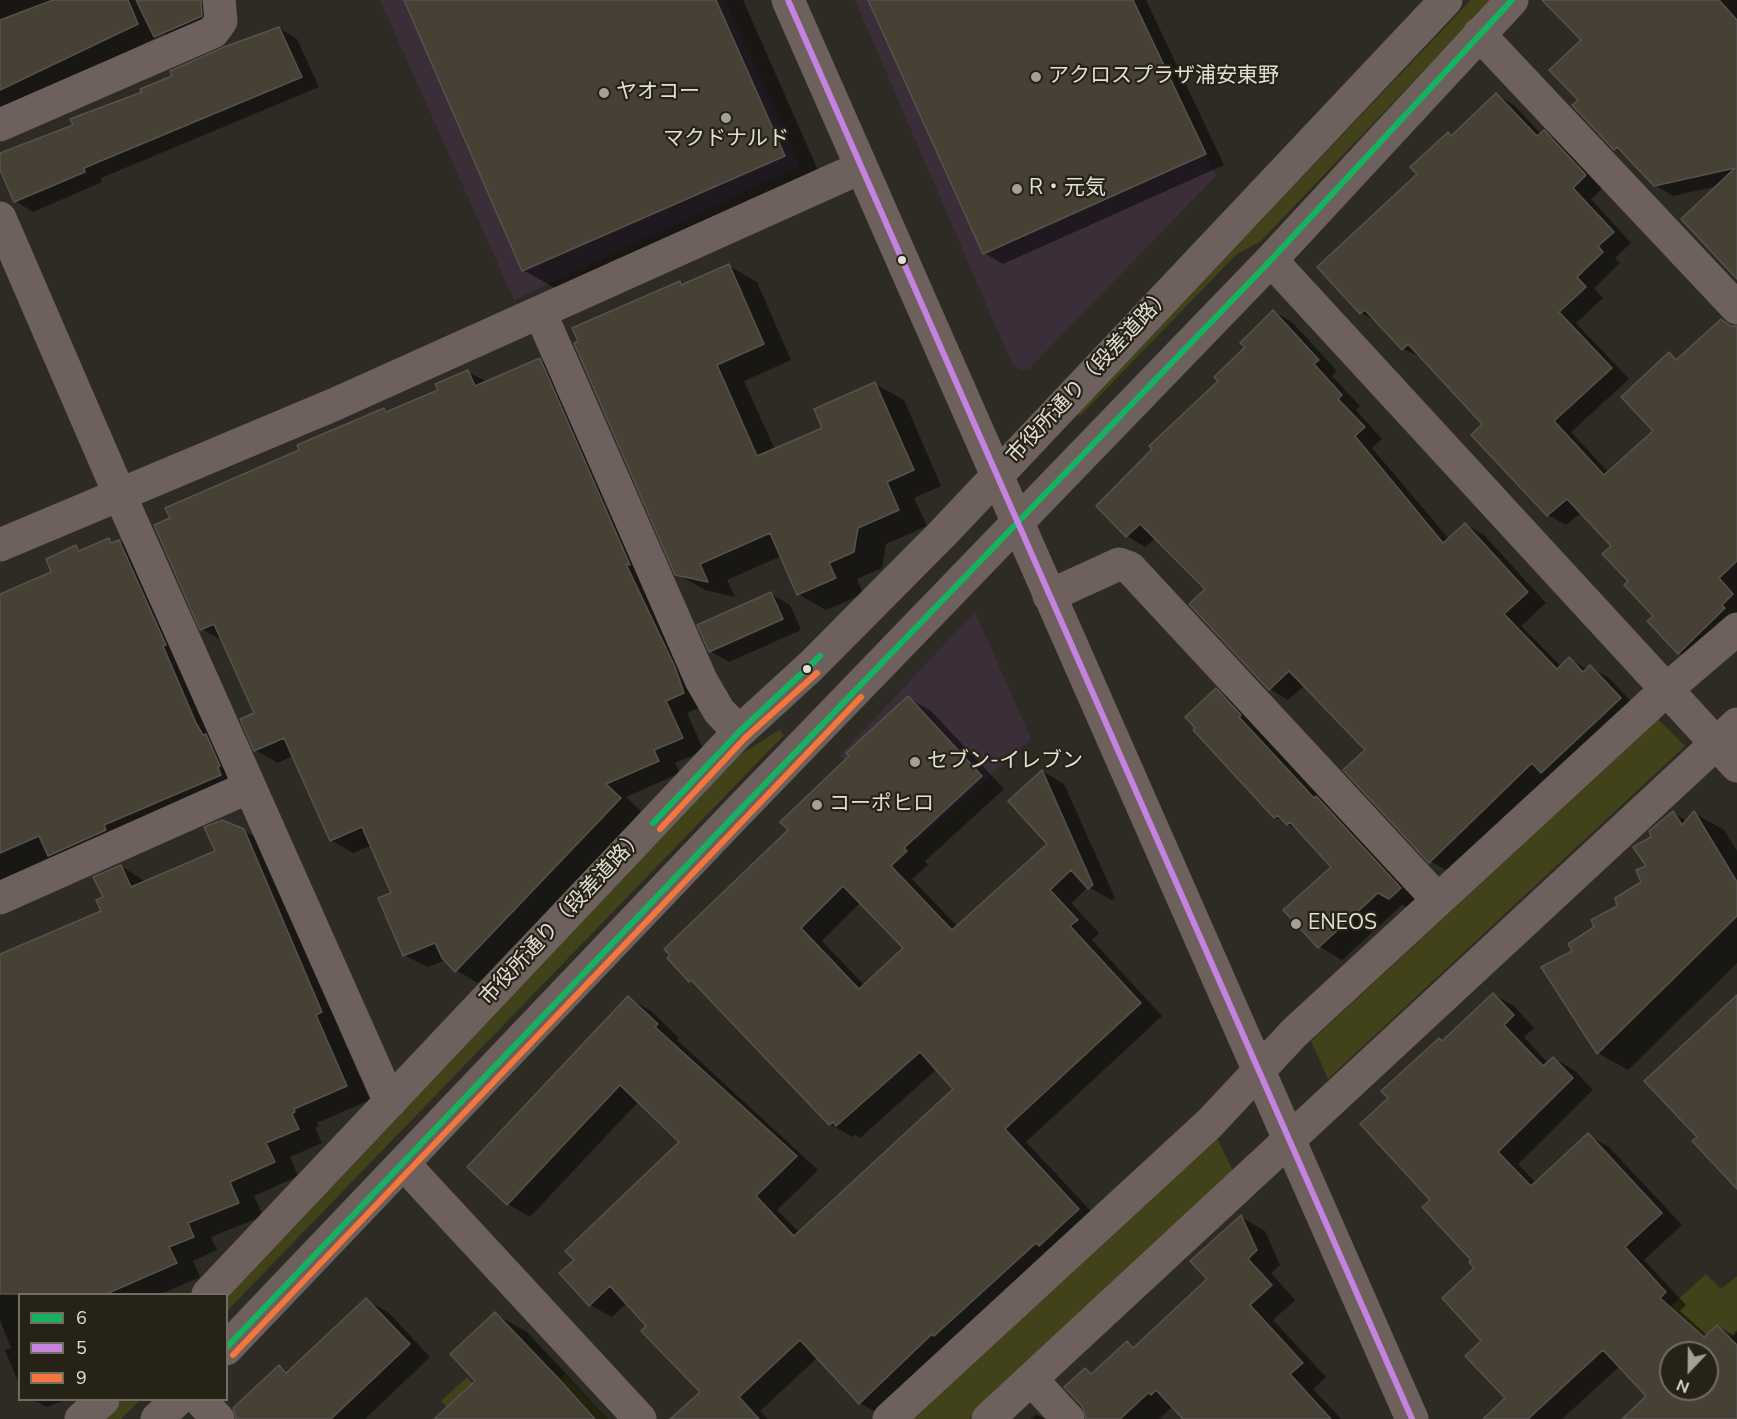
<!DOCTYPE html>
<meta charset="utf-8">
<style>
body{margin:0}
#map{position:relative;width:1737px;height:1419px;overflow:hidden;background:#2d2b24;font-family:"Nunito Sans",sans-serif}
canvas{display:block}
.legend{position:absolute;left:18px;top:1293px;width:210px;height:108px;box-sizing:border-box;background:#272216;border:2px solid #726e63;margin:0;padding:8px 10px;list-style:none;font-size:18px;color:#e2dfd7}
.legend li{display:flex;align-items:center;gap:12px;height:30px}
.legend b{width:30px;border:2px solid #726e63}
.north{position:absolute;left:1659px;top:1341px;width:60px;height:60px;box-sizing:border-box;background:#272216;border:2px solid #726e63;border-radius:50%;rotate:202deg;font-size:16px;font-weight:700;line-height:24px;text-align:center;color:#e2dfd7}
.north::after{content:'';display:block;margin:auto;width:21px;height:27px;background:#a3a098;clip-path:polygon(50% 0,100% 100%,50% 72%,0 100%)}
</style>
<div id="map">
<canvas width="1737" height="1419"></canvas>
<ul class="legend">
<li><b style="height:8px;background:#13b361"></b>6</li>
<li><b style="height:8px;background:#c483df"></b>5</li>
<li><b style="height:8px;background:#f5763a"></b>9</li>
</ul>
<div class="north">N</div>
</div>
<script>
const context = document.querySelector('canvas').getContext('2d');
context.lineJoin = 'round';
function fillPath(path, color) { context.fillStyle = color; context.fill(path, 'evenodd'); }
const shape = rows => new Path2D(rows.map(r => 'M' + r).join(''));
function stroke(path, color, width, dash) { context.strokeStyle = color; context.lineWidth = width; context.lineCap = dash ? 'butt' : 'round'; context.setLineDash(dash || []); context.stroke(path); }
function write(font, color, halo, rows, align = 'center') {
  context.font = font + ' "Nunito Sans","Noto Sans JP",sans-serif'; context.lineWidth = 4.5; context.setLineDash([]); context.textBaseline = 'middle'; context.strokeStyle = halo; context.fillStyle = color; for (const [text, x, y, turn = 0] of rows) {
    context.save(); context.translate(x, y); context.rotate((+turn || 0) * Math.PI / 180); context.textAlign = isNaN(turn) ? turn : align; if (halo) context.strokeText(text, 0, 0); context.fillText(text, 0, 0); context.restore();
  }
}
const commercial = shape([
 [380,0,725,0,800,166,514,300],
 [855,0,1134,0,1216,176,1029,369,1020,370,1012,364],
 [975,612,1031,739,916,842,840,755]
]);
const green = shape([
 [1471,0,1491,0,1261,241,1237,254,1080,416,1077,413],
 [1658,719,1685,746,1328,1079,1311,1041],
 [779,730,784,735,227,1311,224,1294,741,754],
 [1214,1132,1235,1175,969,1419,903,1419],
 [1706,1274,1721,1289,1737,1276,1737,1330,1730,1337,1717,1325,1704,1337,1671,1353,1639,1335],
 [565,1374,608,1419,517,1419],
 [467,1377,506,1419,458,1419,441,1401],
 [122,1400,140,1400,121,1419,103,1419]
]);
const shadow = shape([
 [0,0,228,0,173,40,164,34,45,91,0,119],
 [423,0,743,0,821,177,560,291,523,270],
 [872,0,1146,0,1224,165,1003,264,984,253],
 [1570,0,1737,0,1737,276,1718,186,1673,196,1655,185,1628,156,1615,149,1581,100,1583,40],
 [279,28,297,39,319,87,101,178,102,182,33,212,15,201,0,165,0,154,75,125],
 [1497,95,1515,106,1541,134,1544,132,1562,142,1604,187,1591,199,1631,243,1615,258,1620,263,1594,288,1603,298,1576,323,1629,379,1571,432,1609,473,1655,431,1669,354,1679,360,1737,328,1737,627,1697,663,1679,653,1630,582,1614,546,1582,512,1566,525,1548,515,1484,424,1423,358,1403,349,1378,322,1361,313,1420,174,1448,134,1452,137],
 [729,266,757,282,791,360,744,381,775,450,824,429,875,384,904,400,941,486,914,498,927,526,886,544,882,568,857,579,863,594,826,610,798,594,781,556,727,580,735,597,705,590,677,574,679,283,684,285],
 [1273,311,1292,322,1337,371,1332,376,1360,406,1356,410,1382,439,1372,448,1449,539,1465,524,1484,535,1546,603,1521,626,1562,667,1570,659,1587,669,1590,667,1609,678,1639,710,1449,872,1430,861,1367,750,1305,685,1288,700,1270,689,1207,589,1156,538,1145,547,1127,536,1220,381],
 [540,360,562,372,705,705,687,713,704,751,675,763,680,773,626,797,642,812,478,983,456,970,446,960,427,967,404,955,393,894,372,845,353,853,331,840,294,755,278,763,255,750,256,714,223,641,202,629,301,451,384,410,389,412,440,391,468,372,487,382],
 [109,540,115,543,119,541,149,558,248,783,0,882,0,595,53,573,76,547,83,551],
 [771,594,790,605,801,630,729,662,710,651],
 [1216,690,1240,704,1424,902,1413,912,1402,905,1342,960,1319,946,1333,867,1298,830,1275,817],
 [908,698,931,711,1004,789,925,861,928,865,912,879,958,927,1050,844,1042,771,1064,784,1115,898,1112,900,1088,887,1071,903,1099,933,1092,940,1162,1016,1026,1142,1101,1222,882,1416,860,1403,818,1357,760,1411,768,1419,696,1419,702,1392,627,1303,612,1317,590,1305,576,1260,681,1142,639,1101,530,1217,508,1204,629,998,651,1011,679,1038,677,1040,818,1170,777,1210,800,1233,955,1089,937,1069,860,1138,855,1135,852,1137,830,1124,700,987,690,981,790,830],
 [861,902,905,948,865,986,822,941],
 [1674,813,1687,821,1694,813,1724,830,1737,851,1737,963,1628,1070,1598,1053,1574,951,1643,883,1649,867,1653,838],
 [243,830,268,844,346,1026,339,1029,370,1100,317,1123,319,1126,315,1128,322,1143,290,1157,298,1176,254,1196,263,1216,211,1237,217,1250,193,1261,200,1277,161,1294,20,1294,20,1386,5,1350,11,1348,0,1320,0,955,103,912,105,898,121,866,146,882,217,852],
 [1493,994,1514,1006,1534,1028,1524,1037,1548,1063,1553,1058,1574,1070,1593,1090,1518,1164,1536,1183,1588,1135,1609,1147,1682,1225,1644,1260,1686,1305,1680,1311,1708,1336,1718,1326,1734,1336,1737,1332,1737,1419,1624,1419,1648,1396,1620,1366,1562,1419,1513,1419,1484,1341,1474,1260,1432,1200,1442,1042],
 [1671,1353,1707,1353,1707,1389,1671,1389],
 [1241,1217,1265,1231,1280,1265,1271,1273,1295,1300,1273,1320,1326,1377,1313,1389,1341,1419,1185,1419,1173,1406,1159,1419,1088,1419,1088,1414,1066,1387,1086,1369,1093,1374,1127,1343,1135,1348,1209,1279],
 [366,1300,388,1312,430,1357,365,1419,237,1419,280,1367,289,1372],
 [495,1314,527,1332,608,1419,436,1419,478,1381],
 [33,1400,65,1400,47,1407],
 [1036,1414,1045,1419,1031,1419]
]);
const building = shape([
 [53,0,128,0,138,24,0,90,0,20,53,0],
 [136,0,201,0,202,16,154,37,136,0],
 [404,0,716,0,785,156,522,271,404,0],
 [868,0,1133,0,1206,154,983,254,868,0],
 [1542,0,1719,0,1737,20,1737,279,1681,219,1735,168,1654,186,1617,147,1614,150,1572,105,1578,100,1549,70,1581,40,1542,0],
 [279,27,302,77,84,168,85,172,14,202,0,170,0,153,73,125,70,119,142,92,140,89,172,76,170,71,224,47,279,27],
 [1496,93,1537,136,1544,130,1586,175,1573,188,1614,232,1598,246,1603,252,1577,277,1586,287,1559,312,1612,368,1554,421,1604,475,1653,431,1621,397,1669,352,1676,360,1721,319,1731,326,1737,326,1737,561,1719,578,1733,594,1722,605,1725,608,1678,654,1647,621,1653,616,1624,585,1628,581,1602,554,1611,546,1567,499,1547,516,1471,435,1482,424,1408,344,1402,350,1365,310,1360,314,1317,267,1417,174,1410,167,1448,132,1451,136,1496,93],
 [729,264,764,344,717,365,757,456,822,428,814,409,875,382,914,470,887,482,899,510,858,528,854,552,829,563,836,578,797,595,770,533,700,564,708,582,675,575,574,343,578,341,572,328,680,281,681,285,729,264],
 [1273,310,1319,360,1314,364,1342,395,1338,399,1365,427,1355,436,1443,543,1465,523,1528,592,1504,614,1557,669,1569,657,1583,672,1590,665,1621,698,1541,773,1532,763,1429,863,1343,770,1365,750,1289,671,1269,690,1189,604,1205,589,1140,524,1126,537,1096,506,1152,449,1149,446,1218,381,1214,377,1245,347,1240,343,1273,310],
 [540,358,630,565,626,564,675,667,684,693,666,701,683,738,654,750,659,761,606,784,621,798,455,972,442,958,435,943,403,956,378,898,391,893,362,827,330,841,284,738,254,751,240,719,254,713,214,624,200,630,154,525,170,518,165,508,299,450,297,445,384,408,386,412,438,390,435,384,468,370,475,386,540,358],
 [109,538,111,543,119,540,166,645,163,646,196,723,203,735,206,734,220,766,218,767,221,775,104,825,106,830,48,856,39,836,0,853,0,594,51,572,46,559,76,545,79,551,109,538],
 [771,592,783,619,709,652,697,625,771,592],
 [1216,688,1241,715,1239,717,1314,798,1316,796,1401,888,1389,899,1378,893,1318,948,1283,910,1331,867,1290,822,1287,825,1277,815,1274,818,1193,730,1195,728,1185,717,1216,688],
 [908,696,982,776,904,848,907,851,891,866,952,930,1047,844,1008,801,1042,770,1093,885,1088,889,1071,870,1050,890,1078,920,1070,926,1141,1003,1005,1129,1079,1209,1039,1246,1036,1243,934,1336,932,1334,859,1404,800,1340,739,1397,759,1419,670,1419,700,1392,641,1331,646,1326,610,1286,589,1306,559,1273,574,1260,565,1251,679,1142,620,1085,507,1205,467,1167,628,996,658,1024,655,1027,797,1156,756,1196,794,1236,953,1089,920,1052,836,1126,833,1122,829,1125,691,980,689,982,667,958,670,955,664,949,788,830,780,822,849,756,846,753,908,696],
 [843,886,903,948,859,989,801,928,843,886],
 [1673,811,1682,825,1694,811,1737,882,1737,916,1597,1054,1541,967,1572,951,1568,944,1594,927,1591,920,1617,906,1615,898,1641,882,1636,870,1646,866,1633,847,1651,837,1649,831,1673,811],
 [222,820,244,829,322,1012,316,1015,347,1086,294,1109,295,1112,292,1114,299,1129,266,1143,275,1162,230,1182,239,1203,188,1223,194,1237,169,1247,177,1263,106,1294,0,1294,0,954,101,911,96,900,103,897,93,877,121,865,131,887,215,851,204,827,222,820],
 [1493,993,1514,1015,1504,1025,1543,1066,1553,1057,1573,1078,1498,1152,1531,1186,1588,1133,1662,1213,1625,1247,1666,1292,1660,1298,1704,1337,1717,1325,1737,1345,1737,1419,1622,1419,1646,1396,1603,1350,1528,1419,1483,1419,1505,1398,1465,1356,1481,1341,1442,1298,1474,1268,1469,1262,1471,1260,1422,1207,1430,1200,1360,1124,1388,1098,1381,1091,1439,1038,1442,1041,1493,993],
 [1671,1353,1707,1353,1707,1389,1671,1389,1671,1353],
 [1737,995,1737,1189,1692,1141,1697,1137,1644,1081,1737,995],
 [1241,1215,1257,1250,1248,1259,1272,1285,1250,1305,1303,1363,1290,1374,1331,1419,1183,1419,1156,1390,1151,1395,1148,1393,1120,1419,1086,1419,1082,1406,1064,1387,1085,1368,1091,1374,1127,1341,1133,1348,1207,1279,1190,1261,1241,1215],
 [366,1298,410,1344,331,1419,236,1419,233,1408,279,1365,286,1373,366,1298],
 [495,1312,557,1377,595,1419,434,1419,475,1381,450,1354,495,1312]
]);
const minor = shape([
 [788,0,1412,1419],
 [1479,34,1737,308],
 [0,125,213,32,221,21,219,0],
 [0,218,119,493,390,1102],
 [1271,260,1737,766],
 [540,312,701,680,719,711,739,732],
 [0,545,333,405,860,168],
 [1049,596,1119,564,1130,568,1438,900],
 [0,898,249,787],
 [403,1163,640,1419],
 [208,1294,739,732,811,666,944,532,1446,0],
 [226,1349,735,815,1271,260,1512,0],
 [1031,1379,1068,1419],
 [200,1400,218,1419],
 [81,1419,103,1400],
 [157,1419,177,1400],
 [889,1419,1210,1123,1294,1033,1667,689,1737,629],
 [988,1419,1737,724]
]);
const bus1 = shape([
 [653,823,739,732,820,656],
 [226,1348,735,815,1271,260,1512,0]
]);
const bus2 = shape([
 [788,0,1412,1419]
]);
const bus3 = shape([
 [660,829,745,738,817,673],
 [233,1355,861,697]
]);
const markers = [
 [1036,77,6,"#a3a098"],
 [604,93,6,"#a3a098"],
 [726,118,6,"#a3a098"],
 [1017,189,6,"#a3a098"],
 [902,260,5,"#e2dfd7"],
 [807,669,5,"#e2dfd7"],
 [915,762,6,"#a3a098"],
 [817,805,6,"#a3a098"],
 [1296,924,6,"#a3a098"]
];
const poiNames = [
 ["アクロスプラザ浦安東野",1048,77],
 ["ヤオコー",616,93],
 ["マクドナルド",726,140,"center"],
 ["R・元気",1029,189],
 ["セブン-イレブン",927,762],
 ["コーポヒロ",829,805],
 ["ENEOS",1308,924]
];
const streetNames = [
 ["市役所通り（段差道路）",1090,376,-47],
 ["市役所通り（段差道路）",563,918,-47]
];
fillPath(commercial, '#3b2e39');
fillPath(green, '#41411a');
fillPath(shadow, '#0007');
fillPath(building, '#474035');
stroke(building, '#56534d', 1.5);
stroke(minor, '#6e605c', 33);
stroke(bus1, '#13b361', 6);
stroke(bus2, '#c483df', 6);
stroke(bus3, '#f5763a', 6);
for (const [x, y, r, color] of markers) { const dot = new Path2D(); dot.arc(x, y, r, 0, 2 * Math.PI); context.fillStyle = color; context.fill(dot); stroke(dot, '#272216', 2); }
write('21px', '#e2dfd7', '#272216', poiNames, 'left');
write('21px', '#e2dfd7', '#272216', streetNames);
</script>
